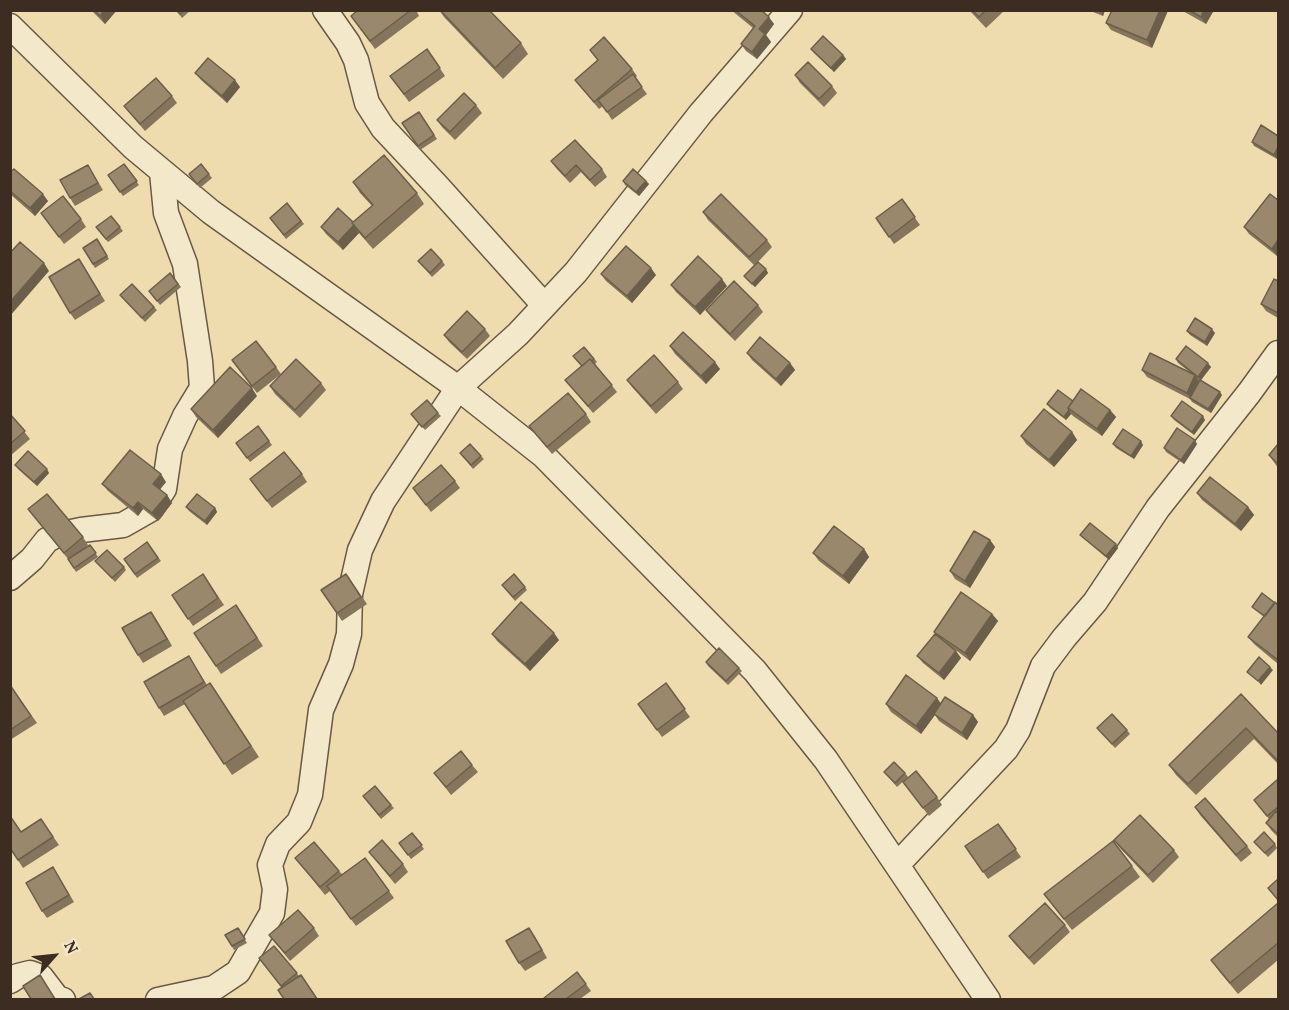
<!DOCTYPE html>
<style>
body{margin:0}
#map{position:relative;width:1289px;height:1010px;overflow:hidden;background:#eedcaf;font-family:Vollkorn,serif}
canvas{display:block}
.frame{position:absolute;inset:0;border:12px solid #3c2c22;pointer-events:none}
.north{position:absolute;left:24px;top:926px;width:60px;height:60px;-webkit-text-stroke:4px #f4e8cb;paint-order:stroke;rotate:63deg;font-size:16px;font-weight:700;line-height:24px;text-align:center;color:#3c2c22}
.north::after{content:'';display:block;margin:auto;width:21px;height:27px;background:#3c2c22;clip-path:polygon(50% 0,100% 100%,50% 72%,0 100%)}
</style>
<div id="map">
<canvas width="1289" height="1010"></canvas>
<div class="frame"></div>
<div class="north">N</div>
</div>
<script>
const context = document.querySelector('canvas').getContext('2d');
context.lineJoin = 'round';
const shape = rows => new Path2D(rows.map(r => 'M' + r).join(''));
function stroke(path, color, width, dash) { context.strokeStyle = color; context.lineWidth = width; context.lineCap = dash ? 'butt' : 'round'; context.setLineDash(dash || []); context.stroke(path); }
function fillPath(path, color) { context.fillStyle = color; context.fill(path, 'evenodd'); }
const minor = shape([
 [325,10,348,43,356,60,367,103,383,128,439,188,544,305],
 [10,26,133,147,211,212,458,388,544,456,755,671,826,760,988,1000],
 [10,578,32,559,47,540,57,535,81,530,123,525,151,509,164,489,170,449,185,416,202,388,200,361,185,264,166,213,162,172],
 [897,865,1006,749,1018,730,1043,666,1064,638,1095,602,1158,508,1249,393,1278,353],
 [10,981,18,976,30,973,41,977,57,998,63,1000],
 [158,1000,214,988,238,972,272,913,275,889,270,865,278,844,299,822,310,795,321,710,341,664,349,634,350,594,360,550,383,501,458,388,518,334,576,272,701,113,790,10]
]);
const wall = shape([
 [91,10,117,10,105,24],
 [176,10,191,10,182,18],
 [358,10,416,10,419,16,375,49,351,16],
 [439,10,489,10,521,43,528,54,503,79,444,17],
 [731,10,761,10,774,24,766,35,771,42,757,59,746,51,741,44,753,28],
 [969,10,1005,10,986,28],
 [1088,10,1105,10,1103,16],
 [1181,10,1214,10,1206,24],
 [1168,11,1152,48,1111,30,1106,23],
 [427,49,445,76,409,102,390,76],
 [811,49,843,55,846,59,834,72,814,53],
 [590,50,632,69,637,76,635,78,647,94,612,120,603,106,599,109,575,80,598,60],
 [195,73,240,87,227,103,201,80],
 [795,75,832,86,837,93,824,107,800,83],
 [172,96,177,103,145,131,124,106],
 [476,105,482,113,455,140,442,127,437,120],
 [419,112,437,139,420,150,402,123],
 [1278,136,1277,159,1254,146,1252,142],
 [551,161,602,169,607,177,595,187,581,172,570,183,556,168],
 [124,164,139,185,123,196,108,175],
 [201,164,212,178,200,188,191,178],
 [88,165,103,190,75,206,70,198],
 [10,172,48,201,35,216,10,194],
 [623,181,646,181,649,184,639,196,625,185],
 [353,182,417,193,424,204,373,249,359,233,343,250,326,234,321,227,353,222,372,206,360,193],
 [1270,194,1277,256,1249,234,1244,227],
 [902,199,920,225,894,244,876,218],
 [287,203,304,224,286,239,270,218],
 [703,212,767,240,772,247,758,262,768,273,755,287,744,276,754,265,708,220],
 [41,213,81,219,86,227,64,244],
 [111,216,123,231,108,242,99,231],
 [97,239,109,259,95,268,83,248],
 [79,259,105,301,75,320,70,313],
 [418,261,442,261,445,265,432,277],
 [170,273,181,287,160,305,149,291],
 [601,274,656,275,632,303,606,281],
 [1278,281,1278,318,1266,311,1261,304],
 [671,285,727,286,700,315,676,292],
 [120,295,154,307,157,310,145,322],
 [758,305,763,312,735,341,711,317,706,310],
 [485,329,490,336,467,359,449,342,444,335],
 [1187,331,1215,333,1207,346,1190,335],
 [670,346,720,369,706,384,675,354],
 [584,347,597,362,595,364,617,392,593,413,565,380,581,366],
 [747,353,790,363,795,370,781,386,752,360],
 [1176,359,1211,367,1201,380,1222,395,1211,413,1192,402,1190,399,1147,377,1142,370,1192,374,1178,363],
 [232,360,276,367,281,374,257,393],
 [627,380,678,382,683,389,656,414,632,387],
 [321,383,326,390,300,418,275,394,270,386],
 [257,396,218,438,196,417,191,409],
 [1073,401,1110,410,1116,417,1102,436,1073,416,1071,414,1066,420,1050,408,1047,404],
 [438,413,441,416,425,430,411,414],
 [10,414,30,439,10,456],
 [586,414,591,422,552,454,529,426],
 [1171,416,1205,420,1194,435,1174,420],
 [258,426,272,445,250,462,236,443],
 [1072,432,1077,440,1054,467,1026,444,1021,436],
 [1113,444,1143,445,1134,459,1116,448],
 [1197,444,1184,464,1166,452,1164,448],
 [1278,444,1278,468,1269,455],
 [460,453,481,456,484,459,473,469],
 [15,465,49,473,37,486,18,469],
 [302,474,307,482,272,508,255,486],
 [455,481,460,488,431,512,413,488],
 [166,482,159,490,167,495,172,503,158,521,143,509,138,516,108,491,102,484],
 [1197,493,1248,507,1254,515,1241,531,1202,500],
 [186,507,215,508,217,512,207,525,189,511],
 [28,509,83,537,88,545,76,555,90,545,98,557,76,572,68,559],
 [1080,535,1118,548,1109,560,1083,538],
 [990,540,995,547,970,588,955,579,950,571],
 [147,542,161,561,137,578,124,559],
 [864,549,869,557,849,584,819,561,813,553],
 [95,561,124,567,126,570,115,582],
 [203,574,224,605,193,626,172,595],
 [346,574,367,604,342,621,321,590],
 [502,585,525,587,527,590,515,601],
 [236,605,263,646,221,674,194,633],
 [1278,605,1278,664,1254,644,1248,637,1264,617,1255,610,1252,607],
 [151,612,172,646,143,663,138,655],
 [992,614,998,621,970,661,953,648,961,658,944,680,923,663,917,656,937,636,934,632],
 [492,634,559,640,530,671,497,641],
 [189,656,207,685,210,683,259,757,232,775,185,704,164,716,159,708],
 [706,662,739,668,742,671,728,685,708,666],
 [666,683,690,717,662,737,638,704],
 [10,685,37,723,10,740],
 [1241,694,1278,733,1278,764,1254,739,1196,795,1176,775,1169,765],
 [941,703,973,715,978,722,967,740,939,721,935,715,921,734,891,712,886,704],
 [1097,728,1127,730,1130,734,1115,748],
 [472,765,478,772,451,795,434,773],
 [884,772,905,773,908,777,897,787],
 [1278,779,1278,837,1271,830,1266,823,1269,819,1254,800],
 [903,782,937,797,942,805,929,816],
 [366,800,391,805,394,808,381,819],
 [1195,807,1247,846,1252,853,1241,862,1200,815],
 [41,819,59,845,23,868,10,848],
 [998,824,1021,857,988,879,965,846],
 [412,833,424,849,411,859,399,843],
 [1114,840,1174,850,1179,857,1153,883,1119,847],
 [1254,842,1275,844,1277,848,1268,857],
 [369,852,403,864,408,872,395,884],
 [295,858,339,871,342,874,365,858,394,898,356,926,330,891,325,895],
 [1132,866,1140,877,1072,930,1044,894],
 [58,875,74,902,47,918,42,911],
 [1278,903,1278,960,1238,994,1219,971,1211,960],
 [1065,925,1070,932,1034,965,1014,943,1009,936],
 [238,928,247,943,234,950,225,935],
 [314,928,319,936,290,961,269,935],
 [534,935,547,958,525,971,519,963],
 [274,946,299,976,301,975,318,999,284,999,282,988,259,958],
 [586,984,591,991,580,999,545,999]
]);
const shadedWall = shape([
 [105,10,117,10,105,24,100,16],
 [1099,10,1105,10,1103,16],
 [1160,10,1168,10,1152,48,1147,40],
 [1204,10,1214,10,1206,24,1201,17],
 [769,17,774,24,766,35,771,42,757,59,752,52,759,29],
 [843,55,846,59,834,72,831,68],
 [235,80,240,87,227,103,222,96],
 [1278,147,1278,156,1277,159,1274,155],
 [646,181,649,184,639,196,636,192],
 [43,194,48,201,35,216,30,208],
 [353,225,359,233,343,250,338,242],
 [1278,240,1278,254,1277,256,1272,249],
 [44,263,49,271,10,316,10,302],
 [651,268,656,275,632,303,627,296],
 [766,269,768,273,755,287,752,284],
 [722,279,727,286,700,315,695,307],
 [1212,329,1215,333,1207,346,1205,342],
 [715,362,720,369,706,384,701,376],
 [790,363,795,370,781,386,776,379],
 [1208,363,1211,367,1201,380,1198,377],
 [1195,375,1200,383,1192,400,1187,393],
 [252,388,257,396,218,438,213,430],
 [1220,392,1222,395,1211,413,1208,409],
 [1069,410,1071,414,1066,420,1064,417],
 [1110,410,1116,417,1102,436,1097,429],
 [1203,416,1205,420,1194,435,1192,432],
 [1072,432,1077,440,1054,467,1049,460],
 [1195,440,1197,444,1184,464,1181,460],
 [1141,441,1143,445,1134,459,1131,456],
 [47,469,49,473,37,486,34,482],
 [161,474,166,482,158,492,153,484],
 [167,495,172,503,158,521,152,513],
 [138,502,143,509,138,516,133,508],
 [1248,507,1254,515,1241,531,1235,524],
 [215,508,217,512,207,525,205,521],
 [990,540,995,547,970,588,965,581],
 [1116,544,1118,548,1109,560,1106,556],
 [864,549,869,557,849,584,843,576],
 [151,612,156,619,172,646,167,639],
 [992,614,998,621,970,661,965,653],
 [554,633,559,640,530,671,525,664],
 [956,651,961,658,944,680,939,673],
 [1270,667,1273,670,1261,685,1258,681],
 [937,698,942,705,921,734,916,726],
 [973,715,978,722,967,740,962,733]
]);
const building = shape([
 [94,10,105,10,100,16,94,10],
 [176,10,184,10,180,14,176,10],
 [358,10,411,10,370,41,351,16,358,10],
 [440,10,489,10,521,43,495,68,440,10],
 [735,10,761,10,769,17,759,29,765,34,752,52,741,44,755,26,735,10],
 [972,10,986,10,979,17,972,10],
 [1112,10,1160,10,1147,40,1106,23,1112,10],
 [1189,10,1204,10,1201,17,1189,10],
 [823,36,843,55,831,68,811,49,823,36],
 [604,37,632,69,594,102,575,80,598,60,590,50,604,37],
 [427,49,440,68,404,94,390,76,427,49],
 [208,58,235,80,222,96,195,73,208,58],
 [808,62,832,86,819,99,795,75,808,62],
 [633,74,642,87,607,112,598,100,633,74],
 [156,78,172,96,140,124,124,106,156,78],
 [464,93,476,105,450,132,437,120,464,93],
 [419,112,434,135,418,146,402,123,419,112],
 [1261,125,1278,136,1278,147,1274,155,1252,142,1261,125],
 [575,140,602,169,590,180,576,165,565,176,551,161,575,140],
 [384,155,417,193,365,238,352,223,373,205,353,182,384,155],
 [124,164,137,181,120,192,108,175,124,164],
 [201,164,209,174,197,184,189,174,201,164],
 [88,165,98,183,70,198,60,180,88,165],
 [14,169,43,194,30,208,10,191,10,172,14,169],
 [633,169,646,181,636,192,623,181,633,169],
 [721,194,767,240,749,257,703,212,721,194],
 [1270,194,1278,200,1278,240,1272,249,1244,227,1270,194],
 [63,196,81,219,59,237,41,213,63,196],
 [902,199,915,217,889,237,876,218,902,199],
 [287,203,301,221,284,235,270,218,287,203],
 [338,208,353,222,352,223,354,225,338,242,321,227,338,208],
 [111,216,120,227,106,239,96,227,111,216],
 [97,239,107,256,93,264,83,248,97,239],
 [20,242,44,263,10,302,10,253,20,242],
 [626,246,651,268,627,296,601,274,626,246],
 [431,249,442,261,430,273,418,261,431,249],
 [698,256,722,279,695,307,671,285,698,256],
 [79,259,100,294,70,313,49,277,79,259],
 [758,262,766,269,752,284,744,276,758,262],
 [170,273,178,284,157,301,149,291,170,273],
 [1274,279,1278,281,1278,313,1261,304,1274,279],
 [734,281,758,305,730,334,706,310,734,281],
 [132,284,154,307,142,318,120,295,132,284],
 [467,311,485,329,462,352,444,335,467,311],
 [1195,318,1212,329,1205,342,1187,331,1195,318],
 [683,332,715,362,701,376,670,346,683,332],
 [760,337,790,363,776,379,747,353,760,337],
 [256,341,276,367,252,386,232,360,256,341],
 [1186,346,1208,363,1198,377,1176,359,1186,346],
 [584,347,594,359,592,361,590,359,582,366,573,356,584,347],
 [1150,353,1195,375,1187,393,1142,370,1150,353],
 [654,355,678,382,651,406,627,380,654,355],
 [296,359,321,383,295,410,270,386,296,359],
 [590,359,612,385,588,406,565,380,590,359],
 [230,367,252,388,213,430,191,409,230,367],
 [1200,380,1220,392,1208,409,1190,398,1200,380],
 [1081,389,1110,410,1097,429,1068,408,1081,389],
 [1058,390,1073,401,1068,408,1069,410,1064,417,1047,404,1058,390],
 [568,393,586,414,547,447,529,426,568,393],
 [427,400,438,413,422,427,411,414,427,400],
 [1182,401,1203,416,1192,432,1171,416,1182,401],
 [1044,409,1072,432,1049,460,1021,436,1044,409],
 [10,414,25,431,10,444,10,414],
 [258,426,269,441,247,458,236,443,258,426],
 [1177,428,1195,440,1181,460,1164,448,1177,428],
 [1123,429,1141,441,1131,456,1113,444,1123,429],
 [470,444,481,456,471,465,460,453,470,444],
 [1278,444,1278,464,1269,455,1278,444],
 [130,450,161,474,153,484,167,495,152,513,138,502,133,508,102,484,130,450],
 [28,451,47,469,34,482,15,465,28,451],
 [284,452,302,474,267,501,250,479,284,452],
 [441,465,455,481,426,505,413,488,441,465],
 [1210,477,1248,507,1235,524,1197,493,1210,477],
 [47,494,83,537,64,553,28,509,47,494],
 [197,494,215,508,205,521,186,507,197,494],
 [1090,523,1116,544,1106,556,1080,535,1090,523],
 [834,526,864,549,843,576,813,553,834,526],
 [974,531,990,540,965,581,950,571,974,531],
 [147,542,158,558,135,574,124,559,147,542],
 [90,545,96,553,74,568,68,559,90,545],
 [107,550,124,567,112,578,95,561,107,550],
 [203,574,218,598,188,619,172,595,203,574],
 [346,574,361,597,337,613,321,590,346,574],
 [514,574,525,587,513,597,502,585,514,574],
 [961,592,992,614,965,653,934,632,961,592],
 [1262,593,1275,603,1265,616,1252,607,1262,593],
 [521,602,554,633,525,664,492,634,521,602],
 [1275,602,1278,605,1278,660,1248,637,1275,602],
 [236,605,257,638,216,666,194,633,236,605],
 [151,612,167,639,138,655,122,628,151,612],
 [935,634,956,651,939,673,917,656,935,634],
 [719,648,739,668,726,681,706,662,719,648],
 [189,656,204,682,159,708,144,682,189,656],
 [1259,657,1270,667,1258,681,1247,672,1259,657],
 [906,675,937,698,916,726,886,704,906,675],
 [210,683,251,746,224,764,183,701,210,683],
 [666,683,685,709,657,730,638,704,666,683],
 [10,685,31,716,10,730,10,685],
 [1241,694,1278,733,1278,761,1246,728,1188,784,1169,765,1241,694],
 [945,697,973,715,962,733,934,714,945,697],
 [1112,714,1127,730,1112,744,1097,728,1112,714],
 [461,751,472,765,446,787,434,773,461,751],
 [894,762,905,773,895,783,884,772,894,762],
 [916,771,937,797,923,808,903,782,916,771],
 [1278,779,1278,807,1267,816,1254,800,1278,779],
 [375,786,391,805,379,815,363,796,375,786],
 [1205,798,1247,846,1236,855,1195,807,1205,798],
 [1276,811,1278,814,1278,834,1266,823,1276,811],
 [1140,815,1174,850,1148,875,1114,840,1140,815],
 [10,816,21,832,41,819,53,837,18,860,10,848,10,816],
 [998,824,1016,849,983,872,965,846,998,824],
 [1264,832,1275,844,1265,853,1254,842,1264,832],
 [412,833,422,845,408,855,399,843,412,833],
 [382,840,403,864,390,876,369,852,382,840],
 [1113,841,1132,866,1064,919,1044,894,1113,841],
 [314,842,339,871,320,887,295,858,314,842],
 [365,858,389,891,351,919,327,886,365,858],
 [53,867,69,895,42,911,26,883,53,867],
 [1278,879,1278,900,1268,888,1278,879],
 [1045,903,1065,925,1029,958,1009,936,1045,903],
 [1278,903,1278,943,1230,983,1211,960,1278,903],
 [298,910,314,928,285,953,269,935,298,910],
 [238,928,245,939,232,946,225,935,238,928],
 [529,928,542,950,519,963,506,941,529,928],
 [274,946,297,973,281,986,259,958,274,946],
 [577,972,586,984,566,999,546,999,544,998,577,972],
 [40,975,55,999,31,999,23,986,40,975],
 [301,975,317,999,284,999,278,990,301,975],
 [90,993,94,999,79,999,90,993]
]);
stroke(minor, '#685845', 27);
stroke(minor, '#f4e8cb', 24);
fillPath(wall, '#84755c');
fillPath(shadedWall, '#6b5f4b');
fillPath(building, '#99886b');
stroke(building, '#6b5f4b', 1.5);
</script>
